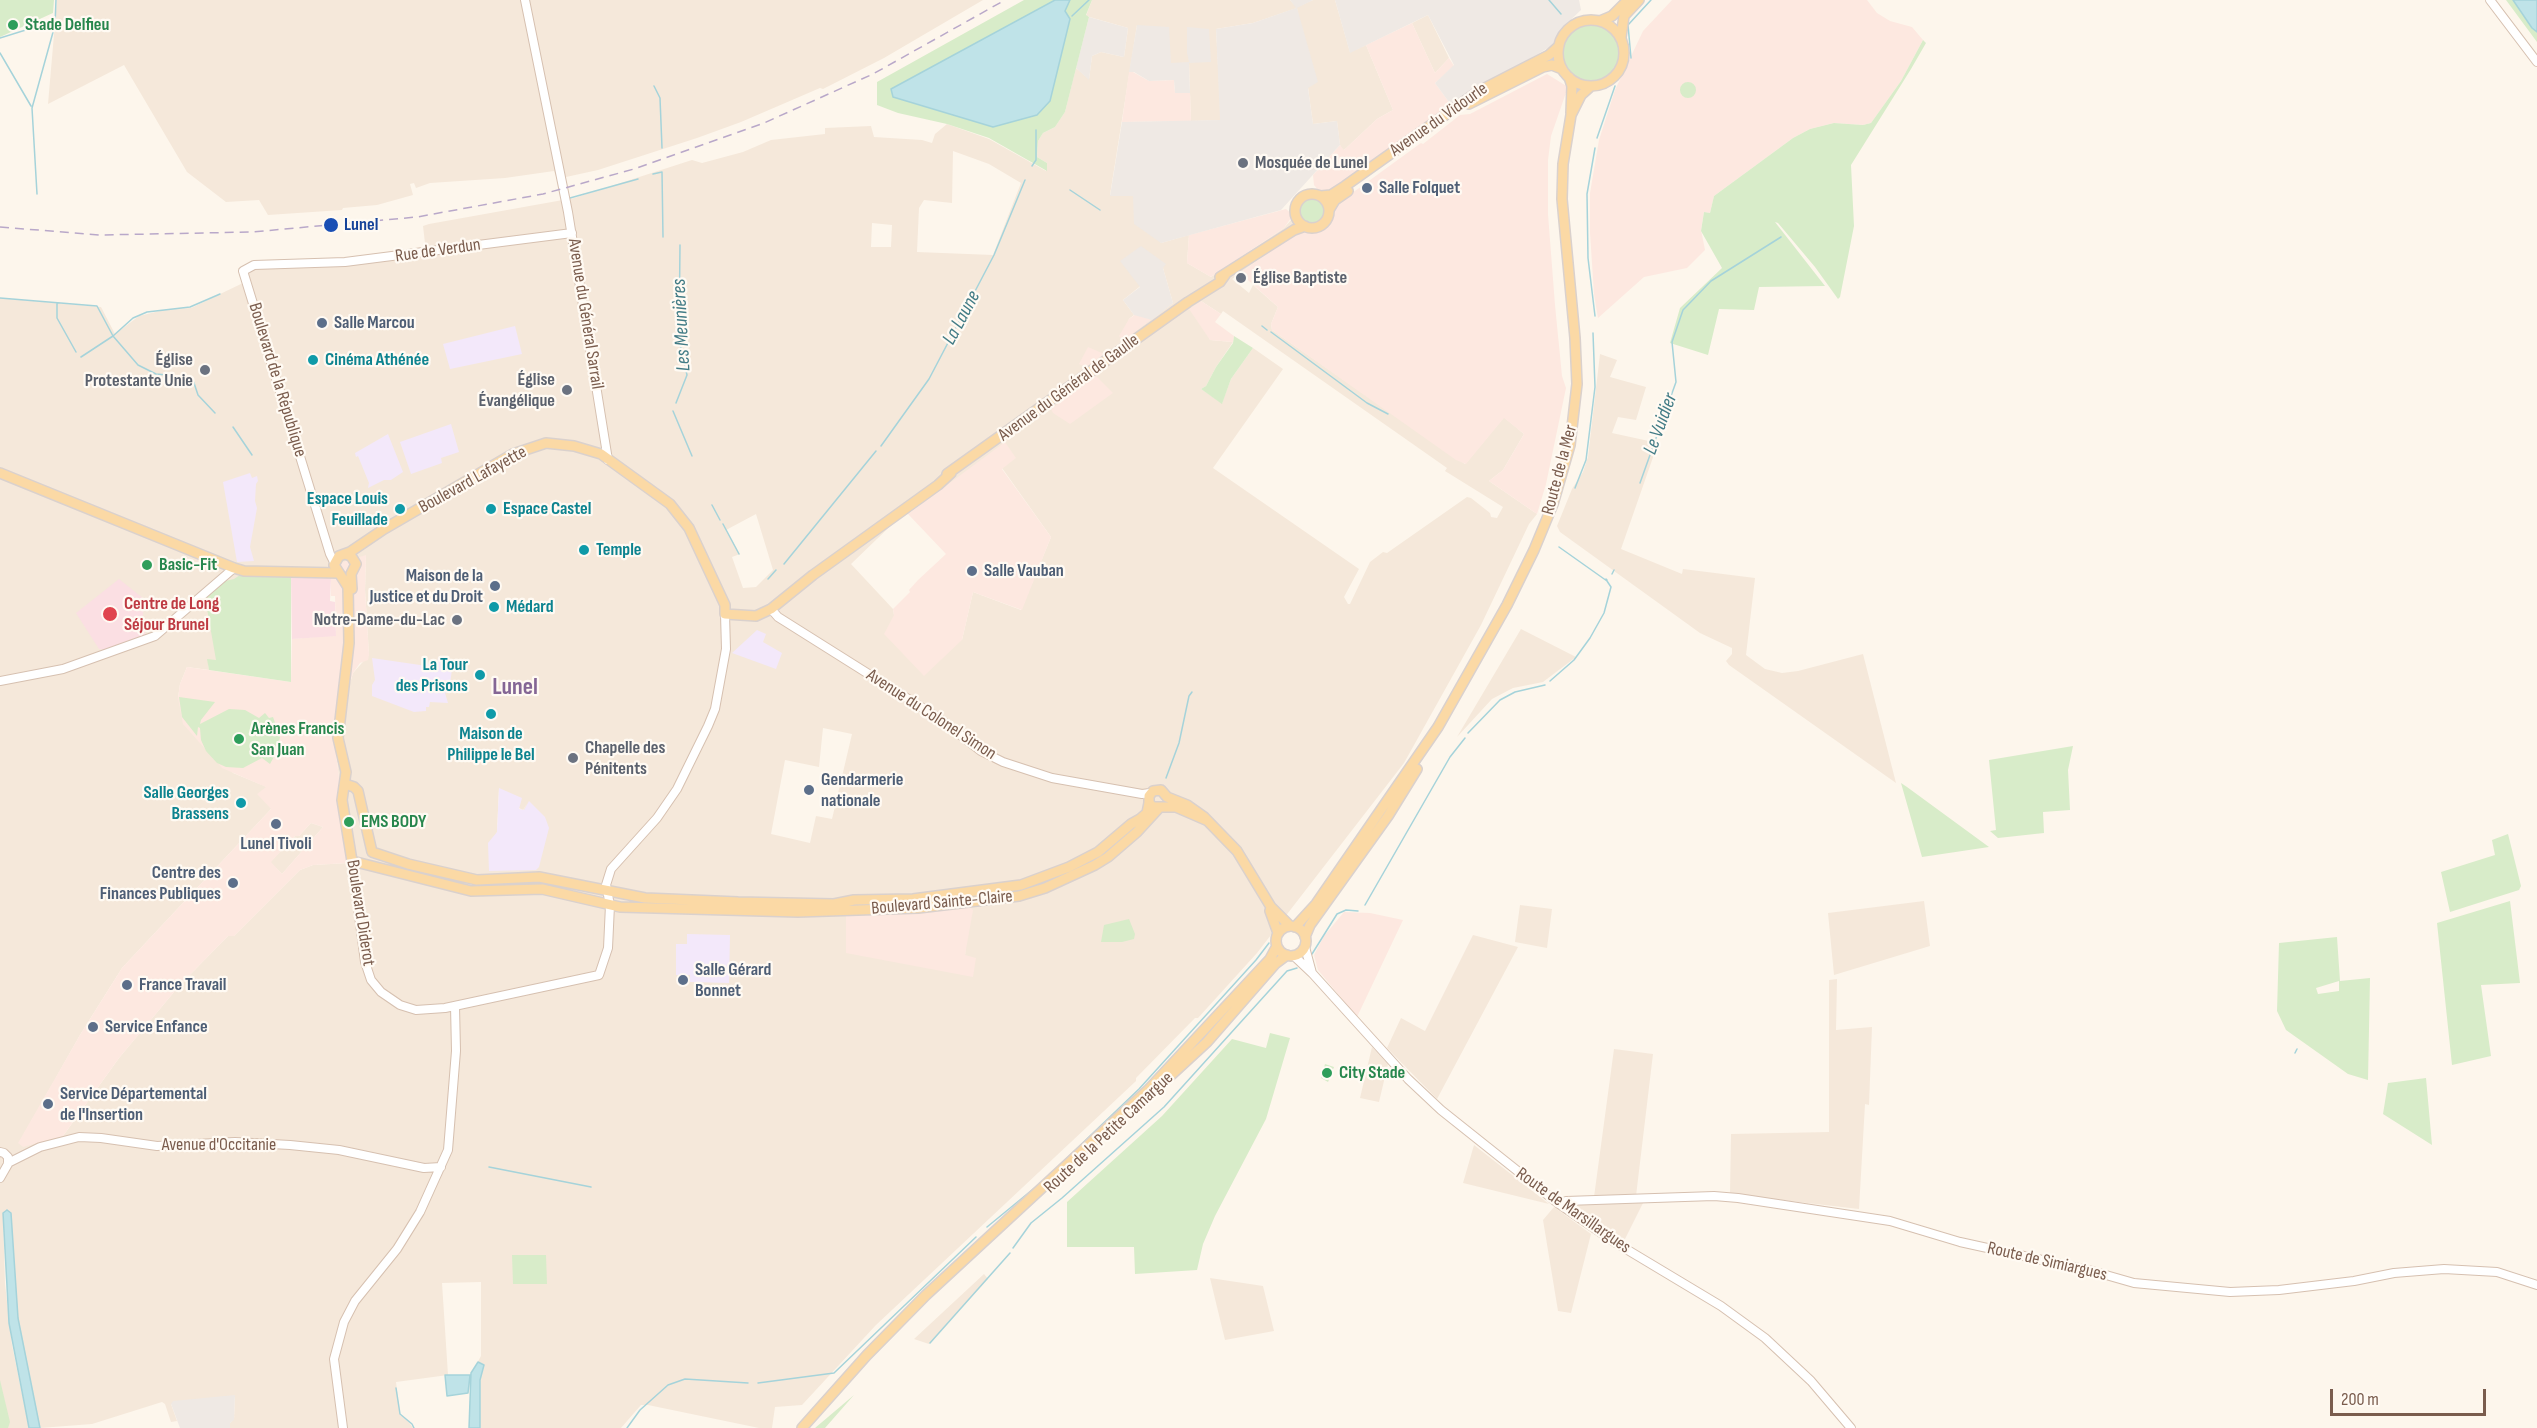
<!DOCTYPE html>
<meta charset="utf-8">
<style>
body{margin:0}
#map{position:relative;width:2537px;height:1428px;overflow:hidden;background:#fdf6ec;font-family:"Sofia Sans Condensed",sans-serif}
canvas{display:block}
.scale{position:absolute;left:2330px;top:1389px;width:156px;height:27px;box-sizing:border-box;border:3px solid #7a5c4d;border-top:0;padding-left:8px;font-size:18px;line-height:21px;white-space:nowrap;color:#7a5c4d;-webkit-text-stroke:4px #fffaf3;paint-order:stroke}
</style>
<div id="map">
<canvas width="2537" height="1428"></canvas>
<div class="scale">200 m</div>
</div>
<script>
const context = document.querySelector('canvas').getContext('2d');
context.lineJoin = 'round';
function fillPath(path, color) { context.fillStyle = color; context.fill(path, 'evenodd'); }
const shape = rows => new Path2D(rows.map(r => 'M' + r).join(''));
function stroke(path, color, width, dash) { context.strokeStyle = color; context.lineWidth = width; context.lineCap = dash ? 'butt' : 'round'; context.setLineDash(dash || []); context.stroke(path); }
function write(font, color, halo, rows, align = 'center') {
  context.font = font + ' "Sofia Sans Condensed",sans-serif'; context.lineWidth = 4.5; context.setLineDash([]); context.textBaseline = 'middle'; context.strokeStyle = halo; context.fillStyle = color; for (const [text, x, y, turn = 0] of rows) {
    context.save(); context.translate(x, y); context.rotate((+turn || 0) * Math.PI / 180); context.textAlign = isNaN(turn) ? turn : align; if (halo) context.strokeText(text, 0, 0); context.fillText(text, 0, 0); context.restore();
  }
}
const residential = shape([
 [57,0,983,0,884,58,823,89,820,88,741,122,697,138,598,170,566,177,566,180,558,182,554,171,505,178,430,183,416,188,414,183,410,184,413,195,377,205,343,208,342,210,268,215,259,200,226,202,187,172,124,65,48,104],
 [1092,0,1290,0,1297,7,1313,0,1335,0,1350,52,1366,45,1393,110,1377,119,1343,151,1340,145,1337,121,1313,124,1297,8,1253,23,1216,29,1221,120,1191,121,1189,63,1170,63,1137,25,1110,195,1133,196,1161,243,1189,235,1187,263,1211,277,1284,228,1292,219,1299,230,1232,279,1249,293,1253,285,1278,307,1271,324,1272,330,1465,464,1504,417,1524,434,1503,470,1489,481,1537,514,1529,524,1481,625,1404,763,1257,953,1198,1018,1195,1018,1136,1078,1136,1081,876,1325,802,1405,775,1407,772,1428,759,1428,648,1405,641,1405,621,1428,469,1428,471,1374,481,1356,481,1282,442,1283,448,1375,396,1382,400,1415,408,1421,413,1428,230,1428,230,1423,234,1419,235,1396,171,1404,177,1421,171,1422,165,1404,162,1402,92,1424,40,1428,18,1318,11,1213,3,1214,5,1284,12,1345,29,1428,0,1428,0,298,101,307,115,334,139,316,168,309,191,308,243,283,241,274,247,264,313,262,426,252,423,226,429,224,574,198,692,160,702,163,743,152,771,140,825,134,825,128,871,126,874,137,922,140,932,143,935,134,947,124,989,139,1046,171,1047,163,1037,157,1038,141,1043,133,1055,127,1065,112,1076,68,1089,79,1092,56,1101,52,1124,57,1128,28,1086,16],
 [953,151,989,164,1021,183,993,255,917,252,919,208,924,200,952,203],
 [872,223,892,225,891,247,871,247],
 [1163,268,1173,303,1123,340,1129,319,1134,315,1123,300],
 [1201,301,1221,314,1223,311,1447,468,1445,471,1503,507,1497,518,1491,517,1490,513,1471,498,1467,497,1387,553,1383,552,1370,562,1350,604,1348,604,1344,597,1359,569,1213,468,1283,369,1253,348,1231,379,1222,403,1201,389,1206,386,1216,367,1233,342,1210,340],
 [1002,468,1051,537,1021,610,973,592,962,640,894,615,893,609,851,564,905,512,908,514,913,508],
 [756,514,773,570,756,587,743,588,732,557,740,554,726,530],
 [366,556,365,590,369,655,353,673,334,736,339,778,348,795,341,810,348,863,313,865,300,870,234,936,228,936,179,986,119,1058,63,1136,19,1143,80,1035,122,968,271,809,267,787,233,773,178,698,180,684,187,667,209,670,208,660,216,661,288,577,331,578,327,567],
 [823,728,852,734,832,819,816,816,810,843,771,834,785,760,819,767],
 [499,788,519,808,523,810,528,802,489,871,497,832],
 [969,907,965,955,912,913],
 [1428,15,1449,58,1435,73,1412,23],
 [1600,354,1617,360,1610,377,1646,387,1636,420,1618,417,1612,433,1658,443,1621,549,1682,574,1683,569,1755,578,1746,655,1765,669,1782,673,1798,671,1863,654,1896,783,1729,665,1726,661,1732,654,1732,648,1700,633,1560,532,1557,526,1572,489,1583,472,1588,457],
 [1521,629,1576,657,1543,682,1513,688,1492,699,1457,737],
 [311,823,323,827,282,874,270,862,295,836,299,836],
 [1924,901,1930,946,1834,975,1828,913],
 [1520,905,1552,909,1547,948,1515,942],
 [1473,935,1518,947,1437,1099,1387,1048,1401,1018,1425,1031],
 [1837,979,1836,1030,1872,1027,1869,1105,1865,1104,1859,1209,1730,1194,1731,1134,1829,1132,1829,980],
 [1372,1047,1388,1064,1379,1102,1360,1098],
 [1614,1049,1653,1054,1636,1196,1594,1197],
 [1474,1145,1549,1204,1463,1183],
 [1643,1203,1624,1241,1571,1206,1572,1205],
 [1554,1207,1591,1234,1571,1313,1558,1311,1543,1220],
 [984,1274,988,1279,929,1344,914,1339],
 [1210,1278,1263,1286,1274,1331,1225,1340]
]);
const commercial = shape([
 [1672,0,1867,0,1877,13,1890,21,1912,27,1923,40,1901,81,1871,123,1863,125,1834,123,1810,129,1793,138,1714,196,1710,213,1704,212,1701,230,1705,250,1687,268,1644,277,1598,318,1594,294,1590,233,1590,193,1599,140,1615,90,1643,31],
 [1412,23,1435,73,1449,58,1454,66,1435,83,1451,105,1340,188,1322,193,1319,191,1314,185,1313,175,1340,145,1344,150,1377,119,1393,110,1366,45],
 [1129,72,1133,72,1149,81,1174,80,1175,93,1190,93,1191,121,1122,122],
 [1547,74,1568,87,1551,136,1548,160,1548,214,1555,305,1562,376,1566,388,1546,484,1537,514,1489,481,1503,470,1524,434,1504,418,1466,464,1456,460,1272,330,1271,324,1278,307,1240,273,1299,230,1317,233,1333,218,1337,204,1421,143,1423,144,1460,115,1470,114],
 [1286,209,1293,215,1284,228,1211,277,1187,263,1189,235],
 [1201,301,1221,314,1215,322,1234,336,1233,342,1210,340,1189,309],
 [1136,314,1152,319,1123,341,1119,336,1129,319],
 [1088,347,1104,354,1086,367,1079,364],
 [1096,376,1113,393,1070,424,1053,413,1051,409],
 [1005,442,1016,458,1002,469,1051,537,1022,610,973,592,962,640,924,676,884,634,894,615,893,609,910,592,909,590,918,580,946,554,908,514],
 [366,555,365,590,369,655,368,660,360,663,353,673,334,736,339,778,348,795,341,810,348,863,313,865,300,870,234,936,228,936,179,986,119,1058,63,1136,23,1147,18,1143,80,1035,122,968,271,809,257,794,266,787,222,768,183,724,178,698,180,684,187,667,291,682,292,639,336,635,335,596,331,596,331,578,327,567],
 [311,823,323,827,282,874,271,862,295,836,299,836],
 [970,907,973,910,965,955,976,958,973,977,846,953,846,915,912,913],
 [1344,912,1370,913,1403,920,1357,1017,1318,970,1314,955,1324,936]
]);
const industrial = shape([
 [1290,0,1313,0,1297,8,1318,82,1308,88,1313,124,1337,121,1340,145,1281,210,1161,243,1134,224,1133,196,1110,196,1122,122,1220,120,1216,29,1253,23,1296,8],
 [1335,0,1579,0,1581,10,1561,29,1553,45,1451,105,1435,83,1454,65,1428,15,1350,53],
 [1089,17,1128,28,1124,57,1101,52,1092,56,1089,80,1076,68],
 [1137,25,1169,27,1171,63,1189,62,1187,53,1187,27,1209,29,1211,62,1189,63,1190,93,1175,93,1174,80,1149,81,1134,72,1129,72],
 [1141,246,1166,264,1163,268,1173,303,1152,320,1134,315,1123,300,1140,287,1120,261],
 [235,1395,234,1420,230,1423,230,1428,180,1428,171,1404,173,1401]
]);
const education = shape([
 [515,326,522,354,450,369,443,344],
 [451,424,459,452,441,458,442,463,411,474,400,442],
 [388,434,403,472,391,480,384,480,368,488,369,483,358,456,356,457,355,453],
 [250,473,252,478,257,476,258,481,256,484,255,501,257,508,250,547,254,561,237,562,223,482],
 [757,630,766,634,763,642,782,653,776,669,732,653],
 [438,657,442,658,441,666,452,669,449,692,445,693,448,703,430,702,429,707,426,707,426,711,414,712,372,696,372,685,375,680,372,658,427,666,428,664,437,665],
 [499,788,522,798,519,809,524,810,529,801,545,817,549,828,539,867,536,870,489,871,488,843,497,832],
 [687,934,730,935,729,983,690,982,690,975,676,975,676,944,687,944]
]);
const medical = shape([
 [291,577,331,578,330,601,335,602,336,636,292,639],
 [119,579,144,599,143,616,140,622,146,635,104,650,99,649,76,613]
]);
const green = shape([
 [0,0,54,0,53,13,0,37],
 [1024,0,1092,0,1086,15,1089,17,1065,112,1055,127,1043,133,1038,141,1037,157,1047,163,1047,171,989,138,947,124,898,113,877,105,877,82],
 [2506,0,2513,0,2537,32,2537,42],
 '1563 52a29 29 0 1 1 58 0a29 29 0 1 1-58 0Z',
 [1923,40,1926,43,1911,69,1851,165,1854,226,1840,297,1838,299,1815,267,1778,223,1775,222,1825,286,1759,287,1754,310,1719,309,1708,355,1670,343,1680,308,1722,268,1701,231,1704,212,1710,213,1714,196,1793,138,1810,129,1834,123,1863,125,1871,123,1901,81],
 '1680 90a8 8 0 1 1 16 0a8 8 0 1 1-16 0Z',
 '1299 210a13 13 0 1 1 26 0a13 13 0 1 1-26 0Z',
 [1234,336,1253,348,1231,379,1222,404,1201,389,1206,386,1216,367,1233,343],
 [240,575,291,576,291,682,209,670,207,659,216,660,205,597,225,581,234,579],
 [179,697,215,702,201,720,200,724,229,709,245,710,259,718,265,713,269,718,273,717,280,737,277,751,270,764,262,758,243,768,226,767,217,763,206,751,201,740,200,728,198,727,197,736,182,717],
 [2073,746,2068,770,2070,810,2043,812,2044,833,1998,838,1990,831,1996,830,1989,760],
 [1901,783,1907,787,1989,847,1922,857],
 [2508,834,2521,886,2519,890,2450,912,2441,872,2495,855,2492,840],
 [2510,901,2520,983,2481,985,2491,1056,2452,1065,2437,923],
 [1129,919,1135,934,1134,939,1122,942,1101,942,1104,925],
 [2337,937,2340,981,2370,978,2368,1080,2348,1074,2286,1030,2277,1011,2279,943],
 [2339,981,2339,991,2318,994,2316,988],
 [1270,1033,1290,1038,1266,1119,1215,1216,1203,1244,1197,1270,1135,1274,1134,1247,1067,1247,1067,1202,1162,1116,1232,1039,1266,1048],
 [1325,1064,1334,1067,1328,1082,1321,1078],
 [2426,1078,2432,1145,2383,1114,2388,1083],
 [546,1255,547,1284,513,1284,512,1255],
 [0,1380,10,1422,8,1428,0,1428],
 [854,1395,825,1428,815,1428]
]);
const water = shape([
 [1055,0,1070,0,1065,11,1070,19,1050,101,1037,115,993,127,893,97,891,89,1055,0],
 [2513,0,2537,0,2537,32,2532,28,2513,0],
 [7,1210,11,1213,18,1318,40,1428,29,1428,9,1323,3,1213,7,1210],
 [478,1362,484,1365,480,1380,480,1428,469,1428,471,1373,478,1362],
 [445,1375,470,1375,468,1393,447,1396,445,1375]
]);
const stream = shape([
 [1549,0,1561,14],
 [1072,16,1089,0],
 [0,38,45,24,54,25],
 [0,53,31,106],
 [1631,58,1628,25,1651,0],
 [654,86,660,98,662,148],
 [1597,138,1615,86],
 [1032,166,1036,160,1036,130],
 [653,174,662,172,663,237],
 [1070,190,1100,210],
 [37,194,32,108,55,25,56,0],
 [570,198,638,179],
 [0,298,97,306,113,336,138,365,156,374,189,377,193,380,198,395,215,413],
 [57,303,57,318,76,352],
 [1595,316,1588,258,1587,194,1595,148],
 [1262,326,1267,330],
 [1271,332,1367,403,1388,414],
 [81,357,113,336,133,318,147,312,190,307,220,294],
 [676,403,687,375,679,340,680,245],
 [673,411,692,456],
 [233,427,252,455],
 [881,446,929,379,994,255,1025,180],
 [1640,483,1676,382,1672,342,1683,310,1711,281,1781,237],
 [1575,488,1586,460,1595,387,1593,333],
 [712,505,720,520],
 [723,524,739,554],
 [784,564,876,451],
 [1612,574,1614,570],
 [768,579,776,570],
 [1606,579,1607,580],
 [1550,681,1574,660,1590,638,1604,613,1611,587,1607,581,1559,547],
 [1468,733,1500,700,1515,692,1545,685],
 [1166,778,1179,743,1189,696,1192,692],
 [1365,905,1450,757,1465,738],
 [1312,954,1337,914,1346,910,1358,911],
 [2295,1053,2297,1049],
 [489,1167,591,1187],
 [987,1227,1043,1181,1139,1089,1256,960,1269,943],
 [1013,1248,1031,1223,1062,1198,1164,1107,1287,971,1297,968],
 [930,1343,1010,1253],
 [758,1383,834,1373,976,1237],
 [396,1388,400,1414,412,1424,414,1428],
 [627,1428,640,1410,668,1385,685,1379,748,1383]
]);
const secondary = shape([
 [525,0,568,212,608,460],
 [2490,0,2537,62],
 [334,562,330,554,243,271,254,265,345,262,572,233],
 [771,609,778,617,940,719,981,751,1003,762,1052,778,1142,794,1150,793],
 [0,681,63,669,155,636,234,568],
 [352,861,365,962,371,980,381,992,400,1005,416,1010,445,1008,599,975,608,948,610,905,606,885,611,869,657,818,677,789,708,726,715,709,726,649,725,614],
 [1305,947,1312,973],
 [1294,956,1312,973,1408,1079,1441,1110,1559,1204,1616,1243,1721,1306,1765,1338,1811,1381,1851,1428],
 [0,1152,4,1153,8,1157,8,1164,0,1178],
 [8,1163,40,1147,79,1137,101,1138,157,1146,235,1142,290,1145,339,1150,424,1168,441,1167],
 [1559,1204,1566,1201,1714,1196,1738,1198,1890,1221,1960,1242,2092,1271,2134,1283,2230,1292,2279,1290,2354,1281,2394,1273,2444,1269,2497,1272,2537,1285],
 [343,1428,334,1359,344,1322,355,1301,397,1249,420,1212,448,1150,456,1051,455,1006]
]);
const primary = shape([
 '1558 53a33 33 0 1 1 66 0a33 33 0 1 1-66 0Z',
 [1600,21,1612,16,1628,0],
 [1621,37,1624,16,1639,0],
 [1569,77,1572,86,1571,113],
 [1469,104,1543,67,1552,65,1562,69],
 '1295 211a17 17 0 1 1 34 0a17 17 0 1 1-34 0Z',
 [1321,196,1331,195,1345,186,1479,91,1549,55,1559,46],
 [1329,210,1335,200,1348,191],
 [1220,277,1294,230,1305,226],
 [0,473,234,568,244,571,338,573],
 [951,473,938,485,813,575,771,609,756,616,725,614,725,605,689,528,670,504,601,454,574,446,546,443,513,454,384,529,350,552,339,556,334,565,348,587,349,643,338,738,346,772,342,800,352,861,471,891,542,889,620,907,798,912,918,908,1019,896,1045,888,1095,865,1108,857,1137,832,1159,808],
 [947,474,1188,302,1220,282,1225,275],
 [345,554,351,556,356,564,351,574,352,589],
 [345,784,354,787,358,791,372,852,408,864,477,880,539,877,645,898,738,902,834,904,854,900,913,899,1021,885,1069,867,1098,852,1131,824,1140,819,1147,813,1149,803],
 [1206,820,1176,807,1153,807,1149,803,1149,796,1153,791,1161,790,1167,797,1187,805,1204,817,1237,851,1271,907,1290,926],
 [1271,907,1270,911,1278,933],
 '1276 941a15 15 0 1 1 30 0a15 15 0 1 1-30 0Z',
 [1295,927,1316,904,1438,727,1507,605,1534,550,1553,504,1570,445,1577,384,1575,338,1562,199,1563,164,1571,115,1581,95,1591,86],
 [1305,937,1310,925,1388,816,1417,769],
 [1157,1088,1207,1042,1275,964,1287,955],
 [802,1428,867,1355,926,1295,1148,1090,1270,959,1277,946]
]);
const rail = shape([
 [0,227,100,235,252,232,417,217,543,194,634,169,764,123,873,74,1005,0]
]);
const markers = [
 [13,25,6,"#2e9e5b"],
 [1243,163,6,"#6b7280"],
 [1367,188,6,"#5c6f8a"],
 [331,225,8,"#1a4fb4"],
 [1241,278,6,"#6b7280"],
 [322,323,6,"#5c6f8a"],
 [313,360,6,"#0f9aa8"],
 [205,370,6,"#6b7280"],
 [567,390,6,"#6b7280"],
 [400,509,6,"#0f9aa8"],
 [491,509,6,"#0f9aa8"],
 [584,550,6,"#0f9aa8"],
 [147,565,6,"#2e9e5b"],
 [972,571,6,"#5c6f8a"],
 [495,586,6,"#5c6f8a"],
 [494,607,6,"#0f9aa8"],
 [110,614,8,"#e0444e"],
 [457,620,6,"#6b7280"],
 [480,675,6,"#0f9aa8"],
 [491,714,6,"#0f9aa8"],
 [239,739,6,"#2e9e5b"],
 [573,758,6,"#6b7280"],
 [809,790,6,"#5c6f8a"],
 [241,803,6,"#0f9aa8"],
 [349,822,6,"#2e9e5b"],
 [276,824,6,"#5c6f8a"],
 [233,883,6,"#5c6f8a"],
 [683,980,6,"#5c6f8a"],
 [127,985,6,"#5c6f8a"],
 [93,1027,6,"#5c6f8a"],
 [1327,1073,6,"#2e9e5b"],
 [48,1104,6,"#5c6f8a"]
];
const leisureNames = [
 ["Stade Delfieu",25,25],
 ["Basic-Fit",159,565],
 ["Arènes Francis",251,729],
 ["San Juan",251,750],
 ["EMS BODY",361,822],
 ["City Stade",1339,1073]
];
const streetNames = [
 ["Avenue du Vidourle",1439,120,-35],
 ["Rue de Verdun",438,251,-8],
 ["Avenue du Général Sarrail",585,314,81],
 ["Boulevard de la République",277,380,73],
 ["Avenue du Général de Gaulle",1069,388,-36],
 ["Route de la Mer",1560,470,-75],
 ["Boulevard Lafayette",473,480,-29],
 ["Avenue du Colonel Simon",931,715,33],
 ["Boulevard Sainte-Claire",942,903,-5],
 ["Boulevard Diderot",360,913,81],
 ["Route de la Petite Camargue",1109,1133,-43],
 ["Avenue d'Occitanie",219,1145],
 ["Route de Marsillargues",1573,1211,35],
 ["Route de Simiargues",2047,1262,13]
];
const worshipNames = [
 ["Mosquée de Lunel",1255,163],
 ["Église Baptiste",1253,278],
 ["Église",193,360,"right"],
 ["Protestante Unie",193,381,"right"],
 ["Église",555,380,"right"],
 ["Évangélique",555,401,"right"],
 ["Notre-Dame-du-Lac",445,620,"right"],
 ["Chapelle des",585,748],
 ["Pénitents",585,769]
];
const serviceNames = [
 ["Salle Folquet",1379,188],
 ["Salle Marcou",334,323],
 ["Salle Vauban",984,571],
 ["Maison de la",483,576,"right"],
 ["Justice et du Droit",483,597,"right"],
 ["Gendarmerie",821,780],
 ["nationale",821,801],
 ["Lunel Tivoli",276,844,"center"],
 ["Centre des",221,873,"right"],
 ["Finances Publiques",221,894,"right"],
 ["Salle Gérard",695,970],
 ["Bonnet",695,991],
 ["France Travail",139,985],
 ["Service Enfance",105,1027],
 ["Service Départemental",60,1094],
 ["de l'Insertion",60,1115]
];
const transitNames = [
 ["Lunel",344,225]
];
const cultureNames = [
 ["Cinéma Athénée",325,360],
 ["Espace Louis",388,499,"right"],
 ["Feuillade",388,520,"right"],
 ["Espace Castel",503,509],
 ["Temple",596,550],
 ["Médard",506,607],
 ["La Tour",468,665,"right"],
 ["des Prisons",468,686,"right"],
 ["Maison de",491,734,"center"],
 ["Philippe le Bel",491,755,"center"],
 ["Salle Georges",229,793,"right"],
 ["Brassens",229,814,"right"]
];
const healthNames = [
 ["Centre de Long",124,604],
 ["Séjour Brunel",124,625]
];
const waterNames = [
 ["La Laune",962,318,-62],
 ["Les Meunières",682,325,-93],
 ["Le Vuidier",1661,424,-70]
];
const districtNames = [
 ["Lunel",515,688]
];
fillPath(residential, '#f5e8da');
fillPath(commercial, '#fde8e0');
fillPath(industrial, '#efe9e4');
fillPath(education, '#f3e8fa');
fillPath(medical, '#fbdfe3');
fillPath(green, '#d8ecc9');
fillPath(water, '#bfe3e8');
stroke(water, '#a5d3da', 1.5);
stroke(stream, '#a5d3da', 1.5);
stroke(secondary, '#d6c0b0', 10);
stroke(primary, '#dad1cd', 12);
stroke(secondary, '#fff', 8);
stroke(primary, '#fbd9a5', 9);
stroke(rail, '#b9a8c9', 1.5, [9, 6]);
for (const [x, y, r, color] of markers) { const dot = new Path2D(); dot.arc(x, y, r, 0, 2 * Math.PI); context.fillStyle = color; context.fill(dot); stroke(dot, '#fffaf3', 2); }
write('bold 18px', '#27864d', '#fffaf3', leisureNames, 'left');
write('18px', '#7a5c4d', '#fffaf3', streetNames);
write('bold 18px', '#5b616d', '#fffaf3', worshipNames, 'left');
write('bold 18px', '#4e5e75', '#fffaf3', serviceNames, 'left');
write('bold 18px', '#164399', '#fffaf3', transitNames, 'left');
write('bold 18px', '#0d838f', '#fffaf3', cultureNames, 'left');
write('bold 18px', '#be3a42', '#fffaf3', healthNames, 'left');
write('italic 20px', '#437c86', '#fffaf3', waterNames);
write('bold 24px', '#846695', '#fffaf3', districtNames);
</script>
